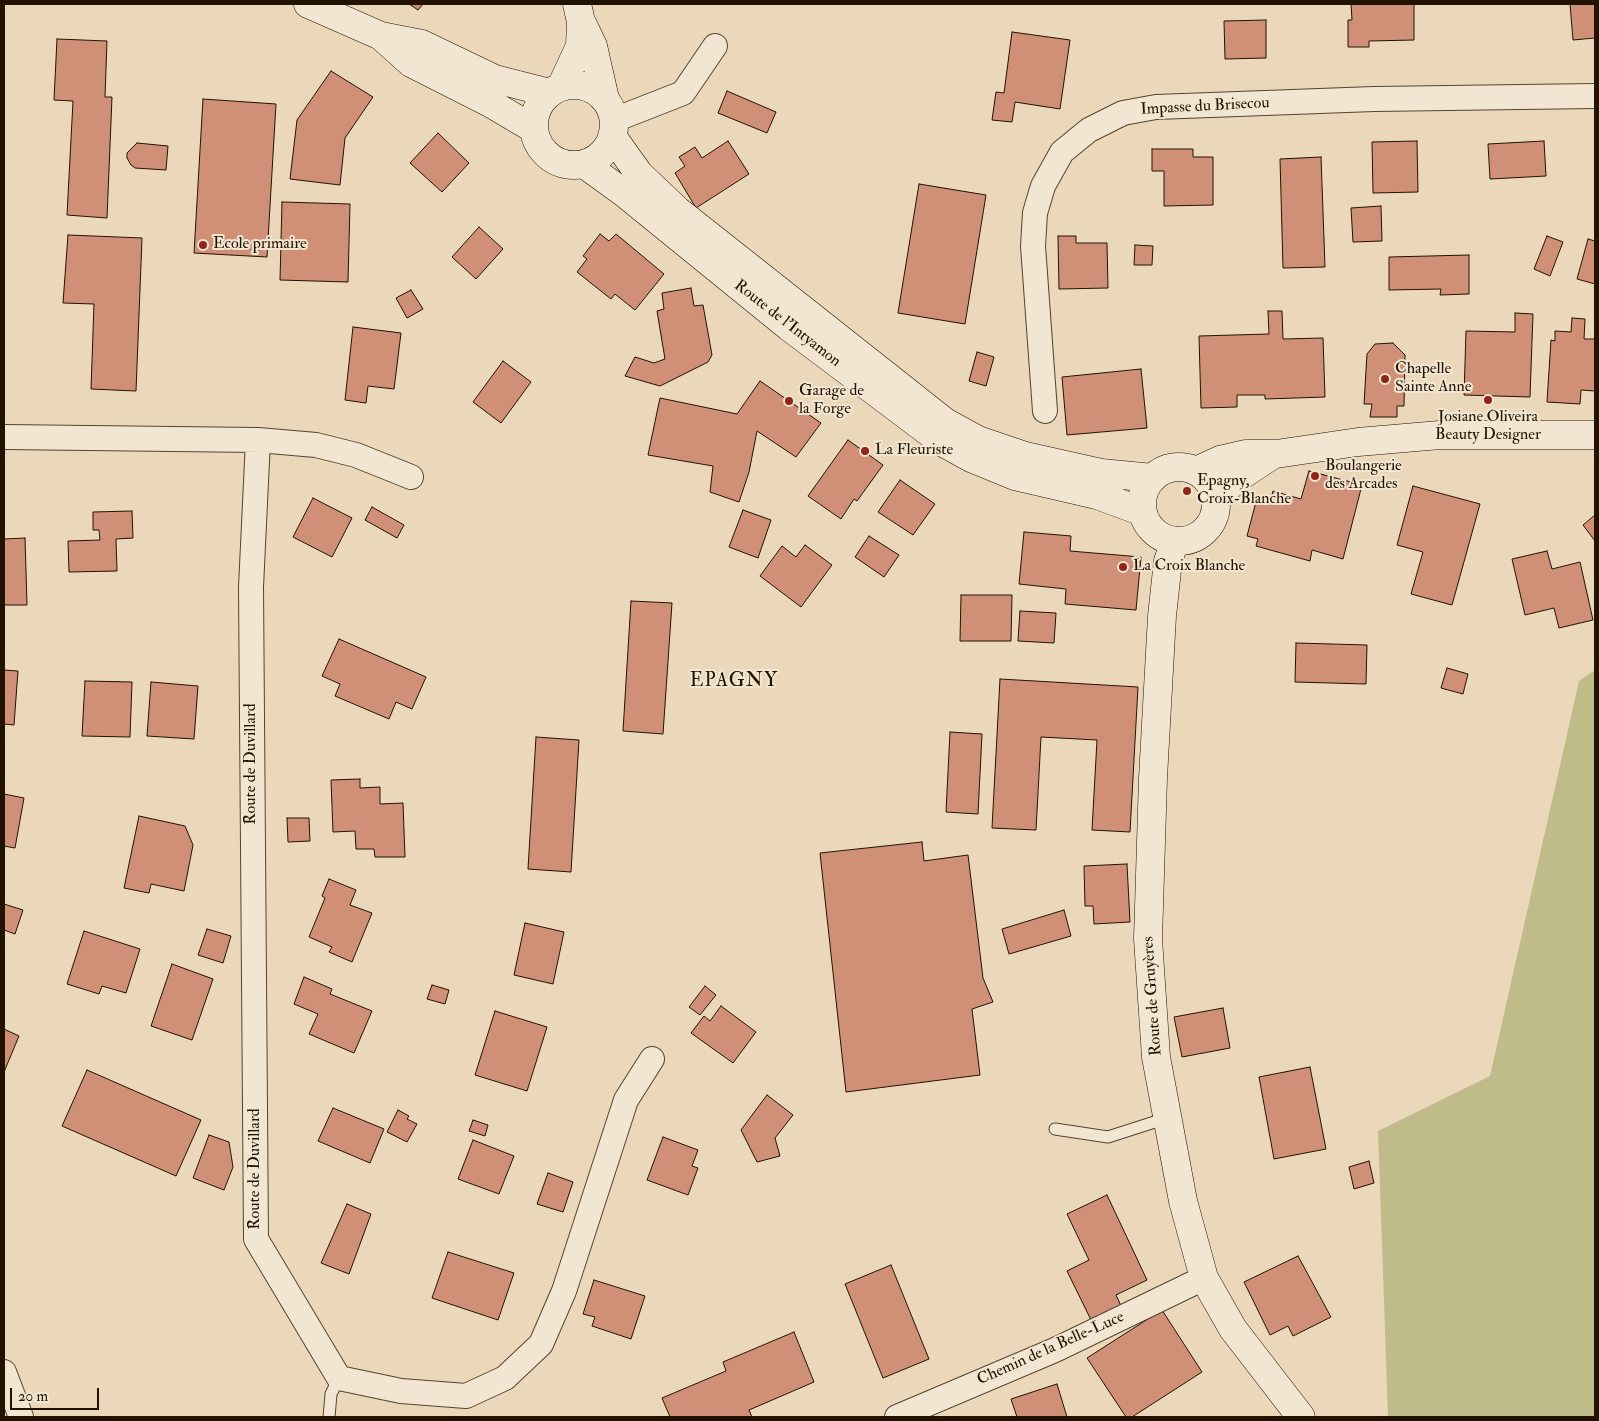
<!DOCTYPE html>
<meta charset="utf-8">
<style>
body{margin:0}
#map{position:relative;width:1599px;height:1421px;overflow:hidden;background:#ebd8ba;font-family:"IM FELL Double Pica",serif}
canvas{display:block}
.frame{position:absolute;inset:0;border:5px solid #221200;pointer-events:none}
.scale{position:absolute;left:10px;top:1388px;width:89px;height:22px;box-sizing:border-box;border:2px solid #221200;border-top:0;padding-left:6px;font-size:15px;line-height:18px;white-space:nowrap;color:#221200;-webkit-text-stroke:4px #f2e6d2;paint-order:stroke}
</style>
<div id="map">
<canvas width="1599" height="1421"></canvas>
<div class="frame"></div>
<div class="scale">20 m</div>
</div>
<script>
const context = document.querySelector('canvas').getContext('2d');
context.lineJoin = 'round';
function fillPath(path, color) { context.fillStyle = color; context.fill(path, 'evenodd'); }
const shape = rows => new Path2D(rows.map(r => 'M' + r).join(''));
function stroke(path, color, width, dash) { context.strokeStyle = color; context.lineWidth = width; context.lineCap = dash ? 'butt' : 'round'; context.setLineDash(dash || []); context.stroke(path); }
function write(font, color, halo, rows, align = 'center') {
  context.font = font + ' "IM FELL Double Pica",serif'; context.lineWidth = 4; context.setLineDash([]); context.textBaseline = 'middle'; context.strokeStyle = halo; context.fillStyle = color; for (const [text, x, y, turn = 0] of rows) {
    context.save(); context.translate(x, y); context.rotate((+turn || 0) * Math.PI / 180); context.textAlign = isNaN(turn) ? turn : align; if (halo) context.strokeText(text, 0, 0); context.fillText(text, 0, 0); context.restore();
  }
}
const green = shape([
 [1595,670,1595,1417,1388,1417,1378,1131,1490,1076,1579,681]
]);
const building = shape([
 [409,4,423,4,418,10,409,4],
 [1351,4,1414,4,1414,40,1369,41,1369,47,1348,47,1348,20,1352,20,1351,4],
 [1570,4,1595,4,1595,38,1573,40,1570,4],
 [1266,20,1266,58,1225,59,1224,21,1266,20],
 [1012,32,1070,40,1060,109,1015,102,1012,122,992,120,996,92,1004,93,1012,32],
 [57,39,107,41,105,97,112,97,107,218,67,215,73,101,54,100,57,39],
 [331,71,373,97,345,138,340,185,290,179,297,120,331,71],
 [727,91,776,112,767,133,718,113,727,91],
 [203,99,276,104,267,257,194,253,203,99],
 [438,133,469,163,442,192,410,163,438,133],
 [728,141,749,174,696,208,675,173,685,166,679,157,695,147,702,158,728,141],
 [1417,141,1418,192,1373,193,1372,142,1417,141],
 [1544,141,1546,176,1490,179,1488,144,1544,141],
 [137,143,168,146,166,170,135,168,131,165,127,158,127,153,137,143],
 [1152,149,1193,149,1193,157,1213,157,1213,205,1164,206,1164,171,1152,171,1152,149],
 [1321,157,1325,267,1283,268,1280,159,1321,157],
 [919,184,986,195,965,324,898,313,919,184],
 [282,202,350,204,348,282,280,280,282,202],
 [1381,206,1382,241,1353,242,1351,208,1381,206],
 [479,227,503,249,476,279,452,257,479,227],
 [600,234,609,241,616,234,664,274,635,310,615,294,611,299,577,272,587,259,583,256,600,234],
 [68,235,142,238,136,391,91,389,94,304,63,303,68,235],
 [1058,236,1076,236,1076,243,1107,243,1108,288,1059,289,1058,236],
 [1547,236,1563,242,1550,276,1534,269,1547,236],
 [1588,239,1595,241,1595,284,1577,279,1588,239],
 [1135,245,1153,246,1152,265,1134,265,1135,245],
 [1469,255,1469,294,1440,295,1441,289,1389,290,1389,257,1469,255],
 [691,288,694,306,703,305,712,355,708,362,660,386,625,376,635,357,654,363,665,359,657,311,664,309,662,293,691,288],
 [411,290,423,309,407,318,396,298,411,290],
 [1268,311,1282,311,1283,339,1323,338,1325,397,1265,399,1265,395,1237,395,1237,407,1201,408,1199,336,1269,334,1268,311],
 [1515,313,1533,314,1530,397,1464,395,1466,331,1515,332,1515,313],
 [1572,318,1585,319,1584,339,1595,339,1595,391,1581,390,1580,404,1547,402,1551,340,1555,341,1555,331,1571,332,1572,318],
 [353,327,401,333,394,389,368,386,366,403,345,400,353,327],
 [1393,343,1405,355,1404,406,1397,406,1397,417,1370,417,1372,404,1364,404,1367,354,1375,344,1393,343],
 [977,352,994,357,986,386,969,381,977,352],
 [503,361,531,382,501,423,473,402,503,361],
 [1141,369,1147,428,1067,435,1062,377,1141,369],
 [760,381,821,423,796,457,757,431,749,472,739,502,710,492,713,466,648,455,660,398,737,414,760,381],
 [848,440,883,465,857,501,854,499,841,519,808,496,848,440],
 [1309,471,1362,485,1343,559,1312,550,1310,561,1256,546,1258,539,1247,536,1257,498,1270,502,1273,491,1301,499,1309,471],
 [900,480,935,504,913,535,878,512,900,480],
 [1413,486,1480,504,1452,605,1411,594,1423,552,1397,545,1413,486],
 [313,498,352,518,332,557,293,537,313,498],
 [372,507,404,525,397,538,365,520,372,507],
 [743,510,771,520,758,558,729,547,743,510],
 [132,511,133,538,116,539,117,571,69,572,68,541,100,540,99,530,93,530,93,512,132,511],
 [1595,515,1595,541,1583,525,1595,515],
 [1024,532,1071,536,1070,551,1141,557,1136,610,1065,604,1066,589,1019,584,1024,532],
 [869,536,899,555,884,577,855,557,869,536],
 [25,538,27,605,4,605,4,539,25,538],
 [805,545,832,565,801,607,760,576,782,546,796,557,805,545],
 [1547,551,1552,569,1580,562,1593,620,1559,628,1554,608,1525,615,1512,559,1547,551],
 [961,595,1012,595,1011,641,960,641,961,595],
 [631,601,672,603,663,734,623,731,631,601],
 [1020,611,1056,613,1054,643,1018,641,1020,611],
 [339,639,426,677,412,709,396,702,389,719,335,696,340,684,322,676,339,639],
 [1296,643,1367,645,1366,684,1295,682,1296,643],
 [1447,668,1468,674,1463,694,1441,688,1447,668],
 [4,670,18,671,14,725,4,724,4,670],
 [1000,679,1138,687,1130,832,1092,830,1097,740,1041,737,1036,830,992,828,1000,679],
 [85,681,132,682,130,737,82,736,85,681],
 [151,682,198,686,194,739,147,736,151,682],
 [950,732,982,734,978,814,946,812,950,732],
 [536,737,579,740,571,872,528,869,536,737],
 [360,779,360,788,380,787,380,804,403,803,405,857,375,857,374,849,356,849,355,831,333,832,331,780,360,779],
 [4,794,24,798,15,848,4,846,4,794],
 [139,816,185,826,193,845,184,891,151,884,149,893,124,888,139,816],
 [287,818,309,818,310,841,288,842,287,818],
 [922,842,924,861,968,855,983,978,993,1002,972,1009,980,1075,846,1092,820,853,922,842],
 [1127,864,1130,922,1094,924,1093,906,1085,906,1084,866,1127,864],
 [329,879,356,890,350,905,372,913,352,962,329,952,332,947,309,937,325,898,322,896,329,879],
 [4,904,23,910,15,934,4,930,4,904],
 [1064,910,1071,936,1009,954,1002,929,1064,910],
 [525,923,564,932,553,984,514,975,525,923],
 [207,929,231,936,223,963,198,955,207,929],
 [84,931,140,949,126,993,102,986,99,994,67,984,84,931],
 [172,964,213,979,192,1040,151,1026,172,964],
 [304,977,332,989,330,994,372,1011,354,1053,309,1034,318,1014,294,1004,304,977],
 [432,985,449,990,445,1004,427,999,432,985],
 [705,986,716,995,700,1015,689,1007,705,986],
 [721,1006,756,1032,733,1063,691,1033,704,1016,710,1021,721,1006],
 [1223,1008,1230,1048,1182,1057,1174,1017,1223,1008],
 [495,1011,547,1027,527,1091,475,1075,495,1011],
 [4,1029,19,1036,4,1072,4,1029],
 [1310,1067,1326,1149,1274,1159,1259,1077,1310,1067],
 [87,1070,201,1120,176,1176,62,1126,87,1070],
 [767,1095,793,1115,775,1138,780,1156,757,1162,741,1130,767,1095],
 [333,1108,384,1129,370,1163,318,1141,333,1108],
 [398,1110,409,1116,407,1119,417,1124,407,1142,387,1132,398,1110],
 [473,1120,488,1125,485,1136,469,1131,473,1120],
 [209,1135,229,1142,233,1167,224,1190,193,1178,209,1135],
 [663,1137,698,1150,692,1166,698,1168,688,1195,647,1180,663,1137],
 [473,1140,514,1156,499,1194,458,1179,473,1140],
 [1369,1161,1374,1183,1354,1189,1349,1167,1369,1161],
 [548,1173,573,1182,563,1212,537,1204,548,1173],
 [1107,1195,1147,1280,1116,1295,1122,1308,1092,1322,1067,1271,1089,1260,1067,1214,1107,1195],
 [347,1204,371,1214,349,1274,321,1263,347,1204],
 [448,1252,514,1273,498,1320,432,1298,448,1252],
 [1298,1256,1331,1317,1293,1336,1288,1326,1270,1335,1244,1282,1298,1256],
 [891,1265,929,1359,883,1378,845,1284,891,1265],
 [594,1280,645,1296,631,1339,592,1326,595,1317,583,1314,594,1280],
 [1162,1310,1202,1372,1132,1417,1126,1417,1087,1358,1162,1310],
 [794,1332,814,1382,749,1410,752,1417,670,1417,662,1398,726,1371,723,1362,794,1332],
 [1057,1384,1067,1417,1017,1417,1011,1399,1057,1384]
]);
const lane = shape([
 [1055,1129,1108,1137,1167,1118],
 [329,1417,331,1394,339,1378]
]);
const street = shape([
 [614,120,683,93,715,46],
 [1045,411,1033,246,1035,213,1043,186,1062,152,1089,130,1123,113,1156,107,1374,99,1595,96],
 [4,437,258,440,316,445,356,455,411,477],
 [258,440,251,587,256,1239,339,1378,401,1391,466,1396,505,1378,541,1344,564,1291,626,1100,652,1059],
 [4,1372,21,1417],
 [897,1417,1055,1350,1204,1278]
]);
const secondary = shape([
 [308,4,381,36,422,44,495,79,550,93],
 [583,25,593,46,605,99],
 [382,37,411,63,490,103,534,129],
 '534 125a40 40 0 1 1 80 0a40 40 0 1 1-80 0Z',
 [561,87,580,46,581,22,577,4],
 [612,136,639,174,678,211,945,422,978,440,1025,456,1101,473,1153,478],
 [584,164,624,193,789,327,942,442,971,458,1015,476,1097,495,1143,512],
 '1142 504a37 37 0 1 1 74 0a37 37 0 1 1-74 0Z',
 [1196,471,1220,460,1246,454,1276,454,1358,442,1440,435,1595,435],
 [1215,498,1242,475,1274,454],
 [1175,541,1168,561,1162,616,1153,778,1148,939,1156,1057,1183,1201,1204,1278,1233,1329,1301,1417]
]);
const markers = [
 [203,245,5,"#8f2418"],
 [1385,379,5,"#8f2418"],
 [1488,400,5,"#8f2418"],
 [789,401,5,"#8f2418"],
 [865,451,5,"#8f2418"],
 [1315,476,5,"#8f2418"],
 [1187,491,5,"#8f2418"],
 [1123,567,5,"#8f2418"]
];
const streetNames = [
 ["Impasse du Brisecou",1205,107,-3],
 ["Route de l'Intyamon",787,324,38],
 ["Route de Duvillard",252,764,-90],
 ["Route de Gruyères",1153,996,-94],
 ["Route de Duvillard",256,1169,-90],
 ["Chemin de la Belle-Luce",1051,1349,-24]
];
const poiNames = [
 ["Ecole primaire",213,245],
 ["Chapelle",1395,370],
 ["Sainte Anne",1395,388],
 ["Garage de",799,392],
 ["la Forge",799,410],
 ["Josiane Oliveira",1488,418,"center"],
 ["Beauty Designer",1488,436,"center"],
 ["La Fleuriste",875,451],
 ["Boulangerie",1325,467],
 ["des Arcades",1325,485],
 ["Epagny,",1197,482],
 ["Croix-Blanche",1197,500],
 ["La Croix Blanche",1133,567]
];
const quarterNames = [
 ["EPAGNY",734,682]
];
fillPath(green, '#bfbc8a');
fillPath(building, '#d09078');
stroke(building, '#221200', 1);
stroke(lane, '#54442e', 13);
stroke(street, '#54442e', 26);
stroke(secondary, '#221200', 29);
stroke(lane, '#f2e6d2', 11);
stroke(street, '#f2e6d2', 24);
stroke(secondary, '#f2e6d2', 28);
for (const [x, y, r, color] of markers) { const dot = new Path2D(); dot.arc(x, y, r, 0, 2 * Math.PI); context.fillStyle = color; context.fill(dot); stroke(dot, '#f2e6d2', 2); }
write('16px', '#221200', '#f2e6d2', streetNames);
write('16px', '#221200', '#f2e6d2', poiNames, 'left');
context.letterSpacing = '1px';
write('19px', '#221200', '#f2e6d2', quarterNames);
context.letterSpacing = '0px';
</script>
